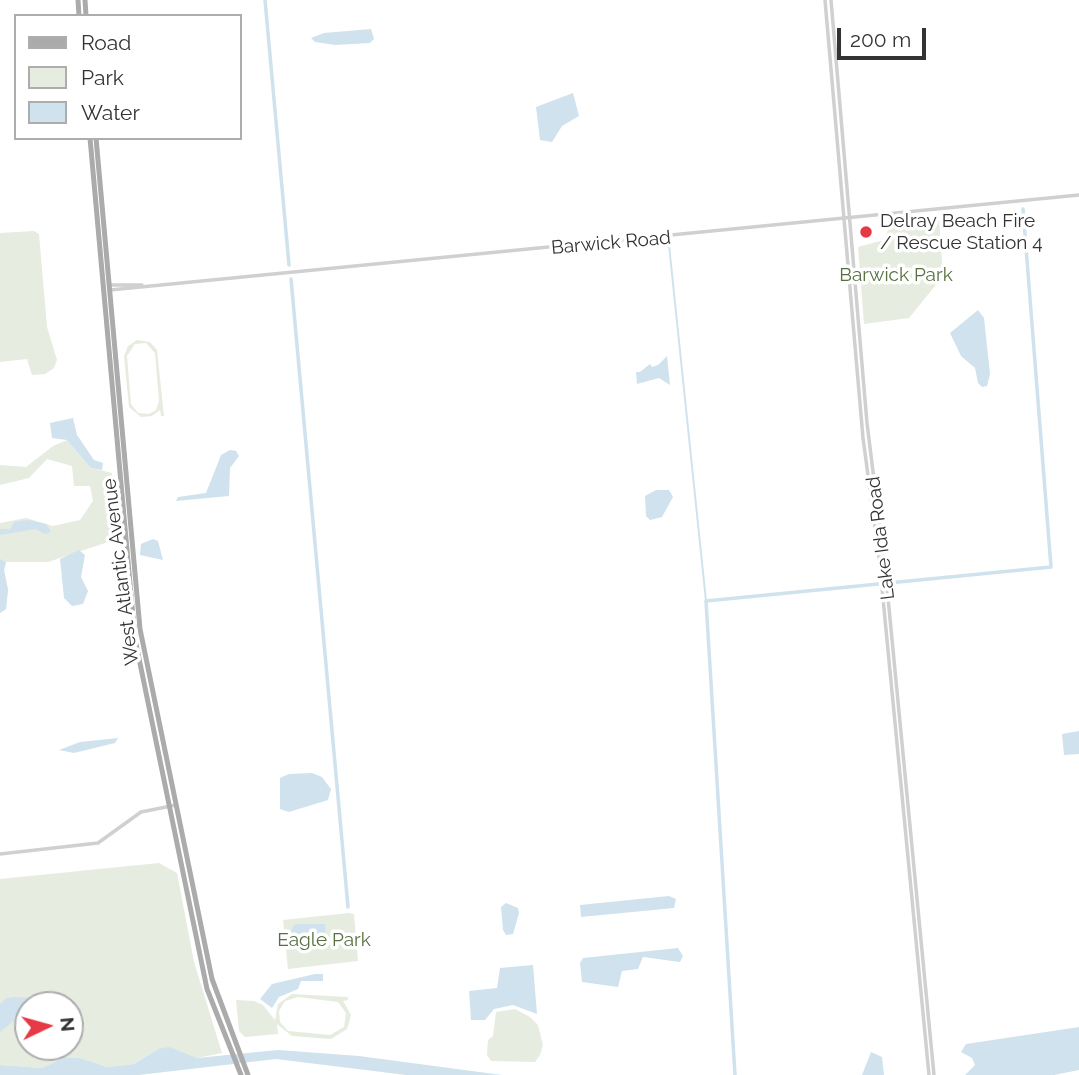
<!DOCTYPE html>
<style>
body{margin:0}
#map{position:relative;width:1079px;height:1075px;overflow:hidden;background:#fff;font-family:Raleway,sans-serif}
canvas{display:block}
.legend{position:absolute;left:14px;top:14px;width:228px;height:126px;box-sizing:border-box;background:#fff;border:2px solid #adadad;margin:0;padding:9px 12px;list-style:none;font-size:21px;color:#333}
.legend li{display:flex;align-items:center;gap:14px;height:35px}
.legend b{width:35px;border:2px solid #adadad}
.north{position:absolute;left:14px;top:991px;width:70px;height:70px;box-sizing:border-box;background:#fff;border:2px solid #adadad;border-radius:50%;rotate:85deg;font-size:19px;font-weight:700;line-height:28px;text-align:center;color:#333}
.north::after{content:'';display:block;margin:auto;width:24px;height:32px;background:#e63946;clip-path:polygon(50% 0,100% 100%,50% 72%,0 100%)}
.scale{position:absolute;left:837px;top:28px;width:89px;height:32px;box-sizing:border-box;border:4px solid #333;border-top:0;padding-left:9px;font-size:21px;line-height:24px;white-space:nowrap;color:#333;-webkit-text-stroke:5px #fff;paint-order:stroke}
</style>
<div id="map">
<canvas width="1079" height="1075"></canvas>
<ul class="legend">
<li><b style="height:9px;background:#ababab"></b>Road</li>
<li><b style="height:19px;background:#e6ecdf"></b>Park</li>
<li><b style="height:19px;background:#cfe2ee"></b>Water</li>
</ul>
<div class="north">N</div>
<div class="scale">200 m</div>
</div>
<script>
const context = document.querySelector('canvas').getContext('2d');
context.lineJoin = 'round';
function fillPath(path, color) { context.fillStyle = color; context.fill(path, 'evenodd'); }
const shape = rows => new Path2D(rows.map(r => 'M' + r).join(''));
function stroke(path, color, width, dash) { context.strokeStyle = color; context.lineWidth = width; context.lineCap = dash ? 'butt' : 'round'; context.setLineDash(dash || []); context.stroke(path); }
function write(font, color, halo, rows, align = 'center') {
  context.font = font + ' Raleway,sans-serif'; context.lineWidth = 7; context.setLineDash([]); context.textBaseline = 'middle'; context.strokeStyle = halo; context.fillStyle = color; for (const [text, x, y, turn = 0] of rows) {
    context.save(); context.translate(x, y); context.rotate((+turn || 0) * Math.PI / 180); context.textAlign = isNaN(turn) ? turn : align; if (halo) context.strokeText(text, 0, 0); context.fillText(text, 0, 0); context.restore();
  }
}
const green = shape([
 [939,218,943,276,909,318,864,324,858,247,884,240,891,223],
 [34,231,39,234,47,327,57,360,54,368,45,374,32,375,27,359,0,362,0,233],
 [137,340,150,342,157,350,164,416,161,416,160,410,152,416,141,417,129,407,124,356,128,346],
 [135,344,146,343,155,353,159,401,156,410,149,414,138,413,131,404,127,356],
 [67,440,91,468,112,473,117,539,48,562,6,562,4,570,8,590,6,609,0,613,0,523,26,518,53,526,80,520,93,501,90,486,74,486,72,466,47,459,29,478,0,485,0,465,26,467,53,446],
 [159,863,177,873,194,962,222,1053,197,1058,158,1049,134,1064,107,1067,80,1058,63,1058,42,1068,0,1065,0,879],
 [28,1005,70,1005,70,1047,28,1047],
 [349,913,354,914,358,961,288,969,283,920],
 [292,994,348,997,348,1000,343,1001,351,1015,347,1029,331,1039,292,1036,277,1024,278,1034,245,1037,239,1031,236,1000,254,1001,263,1005,275,1020,278,1004],
 [298,997,338,1002,346,1013,344,1027,330,1035,288,1031,280,1022,279,1011,285,1001],
 [515,1009,530,1017,538,1025,543,1045,540,1055,535,1062,491,1061,487,1055,488,1040,493,1036,496,1012]
]);
const water = shape([
 [371,29,374,39,370,43,335,45,315,42,311,38,324,33],
 [573,93,579,116,562,126,552,142,540,140,536,107],
 [978,310,984,318,990,374,987,386,982,387,978,383,975,368,961,356,950,333],
 [667,356,670,385,659,378,637,384,636,372,640,372,650,364,652,367,658,365],
 [73,418,77,435,94,460,103,463,102,470,91,468,67,440,52,438,50,423],
 [230,450,236,451,239,456,230,468,229,496,176,501,178,497,206,493,221,455],
 [656,490,669,490,673,497,662,517,650,520,646,516,645,496],
 [28,520,46,524,51,532,45,534,36,529,0,535,0,529,10,529,14,522],
 [153,539,158,541,163,560,140,555,141,544],
 [79,550,85,555,81,577,88,591,83,604,72,606,64,598,60,559],
 [0,559,6,562,4,570,8,590,6,609,0,613],
 [1079,731,1079,754,1064,755,1062,734],
 [118,738,115,743,74,753,59,750,80,742],
 [289,774,312,773,322,777,331,789,328,800,289,812,280,809,280,778],
 [669,896,676,899,674,908,581,917,580,905],
 [506,903,518,908,519,913,513,934,506,935,503,930,501,907],
 [295,924,325,924,326,946,312,942,291,943,290,932],
 [678,948,683,956,680,962,643,957,638,969,622,971,618,987,582,982,580,963,583,958],
 [533,965,537,1014,513,1005,494,1009,485,1020,471,1020,469,991,497,988,500,968],
 [315,974,323,974,323,981,301,981,298,989,279,997,272,1008,260,999,272,984],
 [16,997,55,999,70,1005,28,1005,28,1019,17,1018,0,1032,0,1004,7,998],
 [1079,1027,1079,1070,1054,1075,965,1075,975,1065,972,1058,961,1052,966,1044],
 [169,1047,197,1058,278,1050,359,1056,502,1075,406,1075,276,1059,139,1075,0,1075,0,1065,42,1068,63,1058,80,1058,107,1067,134,1064,158,1049],
 [871,1052,882,1057,884,1075,862,1075]
]);
const stream = shape([
 [669,245,706,601]
]);
const canal = shape([
 [265,0,289,265],
 [291,279,348,907],
 [735,1075,706,601,1051,567,1023,209]
]);
const tertiary = shape([
 [825,0,863,438,879,557,929,1075],
 [831,0,867,423,886,577,934,1075],
 [109,285,142,285],
 [110,290,1079,195],
 [0,854,98,843,141,812,176,805]
]);
const primary = shape([
 [78,0,79,16],
 [85,0,86,16],
 [90,138,135,639,207,989,241,1075],
 [96,138,140,629,212,979,248,1075]
]);
const markers = [
 [866,232,7,"#e63946"]
];
const poiNames = [
 ["Delray Beach Fire",880,221],
 ["/ Rescue Station 4",880,243]
];
const streetNames = [
 ["Barwick Road",611,243,-5],
 ["Lake Ida Road",881,538,-97],
 ["West Atlantic Avenue",121,572,-97]
];
const parkNames = [
 ["Barwick Park",896,275],
 ["Eagle Park",324,940]
];
fillPath(green, '#e6ecdf');
fillPath(water, '#cfe2ee');
stroke(stream, '#cfe2ee', 2);
stroke(canal, '#cfe2ee', 3.5);
stroke(tertiary, '#d0d0d0', 3.5);
stroke(primary, '#ababab', 5);
for (const [x, y, r, color] of markers) { const dot = new Path2D(); dot.arc(x, y, r, 0, 2 * Math.PI); context.fillStyle = color; context.fill(dot); stroke(dot, '#fff', 2.5); }
write('19px', '#333', '#fff', poiNames, 'left');
write('19px', '#333', '#fff', streetNames);
write('19px', '#56703f', '#fff', parkNames);
</script>
